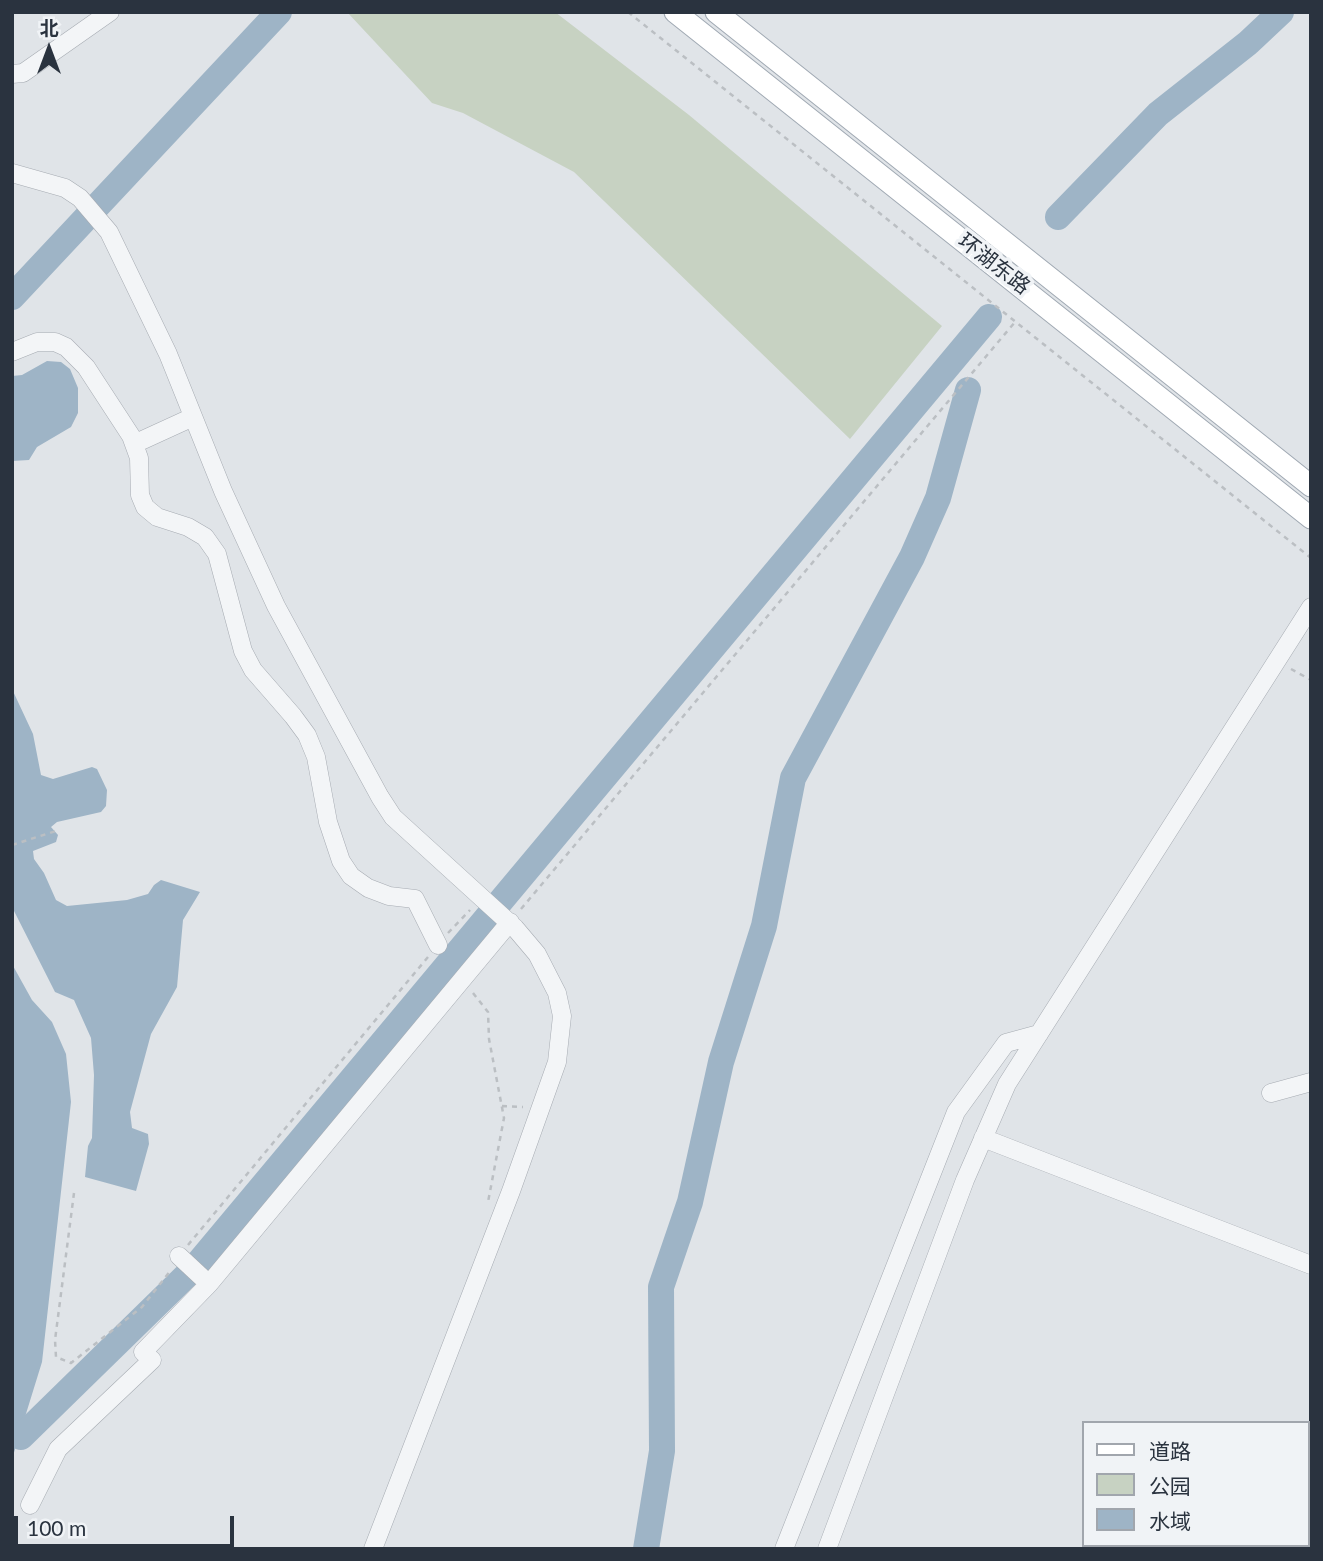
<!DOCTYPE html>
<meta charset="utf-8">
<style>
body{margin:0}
#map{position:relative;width:1323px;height:1561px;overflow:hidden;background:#e0e4e8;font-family:Lato,"Noto Sans SC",sans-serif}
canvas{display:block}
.frame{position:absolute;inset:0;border:14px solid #2a333f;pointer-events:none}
.legend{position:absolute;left:1082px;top:1421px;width:228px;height:126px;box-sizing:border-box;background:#f0f3f6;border:2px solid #a1a6ad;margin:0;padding:9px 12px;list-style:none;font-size:21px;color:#2a333f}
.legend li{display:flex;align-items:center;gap:14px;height:35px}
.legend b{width:35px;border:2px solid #a1a6ad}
.north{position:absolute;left:14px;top:14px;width:70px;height:70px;-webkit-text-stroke:5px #f0f3f6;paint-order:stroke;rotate:0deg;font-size:19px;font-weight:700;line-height:28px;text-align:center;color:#2a333f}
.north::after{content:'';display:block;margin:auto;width:24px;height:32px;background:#2a333f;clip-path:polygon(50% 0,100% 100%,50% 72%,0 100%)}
.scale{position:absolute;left:14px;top:1516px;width:220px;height:32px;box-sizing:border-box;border:4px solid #2a333f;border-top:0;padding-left:9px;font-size:21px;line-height:24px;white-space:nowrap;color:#2a333f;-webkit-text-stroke:5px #f0f3f6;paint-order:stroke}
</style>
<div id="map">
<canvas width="1323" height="1561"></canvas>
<div class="frame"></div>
<ul class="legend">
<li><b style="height:9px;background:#fff"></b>道路</li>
<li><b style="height:19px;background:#c7d2c2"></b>公园</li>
<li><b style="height:19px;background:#9eb4c6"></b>水域</li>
</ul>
<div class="north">北</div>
<div class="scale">100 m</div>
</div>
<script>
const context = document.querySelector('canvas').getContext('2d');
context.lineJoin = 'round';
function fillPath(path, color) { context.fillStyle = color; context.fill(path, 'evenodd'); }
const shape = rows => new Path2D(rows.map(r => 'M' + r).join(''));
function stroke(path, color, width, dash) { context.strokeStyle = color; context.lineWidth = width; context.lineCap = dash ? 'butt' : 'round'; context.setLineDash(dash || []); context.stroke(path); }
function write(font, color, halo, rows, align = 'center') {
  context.font = font + ' Lato,"Noto Sans SC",sans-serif'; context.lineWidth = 7; context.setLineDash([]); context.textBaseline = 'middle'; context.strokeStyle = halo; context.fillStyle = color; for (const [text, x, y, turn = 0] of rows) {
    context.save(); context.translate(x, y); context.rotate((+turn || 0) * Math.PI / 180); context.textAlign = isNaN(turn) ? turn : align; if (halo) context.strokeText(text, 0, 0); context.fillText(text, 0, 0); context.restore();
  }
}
const green = shape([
 [347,12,555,12,689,115,942,326,850,439,574,172,463,113,432,103]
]);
const water = shape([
 [47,361,61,362,70,369,78,388,78,413,71,427,37,447,29,460,12,461,12,376,22,375],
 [12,689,33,734,41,775,53,779,92,767,97,769,107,790,106,806,101,812,57,822,51,827,58,835,56,842,33,851,34,859,44,873,56,900,67,906,127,900,148,894,154,885,161,880,200,892,183,920,177,987,151,1034,130,1112,132,1128,148,1134,149,1144,136,1191,85,1177,88,1146,92,1138,94,1075,91,1038,74,1000,55,992,12,907],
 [12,964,32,1000,52,1022,66,1054,71,1102,42,1362,12,1459]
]);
const river = shape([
 [1058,217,1158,114,1248,43,1281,12],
 [12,297,279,12],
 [21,1437,194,1268,989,317],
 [646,1549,662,1451,661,1287,690,1202,721,1062,764,926,793,778,912,557,938,498,968,390]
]);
const path = shape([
 [628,12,1311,558],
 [1291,669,1311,680],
 [12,845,59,830],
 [521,909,1015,322],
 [448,933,470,910],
 [473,993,488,1012,489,1039,504,1118,488,1202],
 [502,1106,523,1107],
 [74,1193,55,1340,56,1357,71,1363,142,1307,171,1270],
 [188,1245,428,957]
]);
const minor = shape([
 [12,74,23,73,110,12],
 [12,173,65,188,80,198,109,232,168,354,223,491,276,606,380,797,393,817,515,928,537,954,557,993,562,1016,557,1062,511,1191,373,1549],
 [12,352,37,342,55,342,66,347,86,367,131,436,139,458,140,495,145,507,157,517,188,527,205,537,217,554,243,651,253,670,293,716,307,735,316,757,328,822,341,861,351,876,368,888,389,896,415,899,438,945],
 [134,444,193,417],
 [1271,1093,1311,1082],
 [983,1138,1311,1265],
 [179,1256,209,1284],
 [30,1505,58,1449,152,1360,143,1352,209,1284,510,922],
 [784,1549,956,1112,1006,1043,1039,1034],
 [827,1549,965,1180,1007,1084,1311,607]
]);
const major = shape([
 [675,12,1311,518],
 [716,12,1311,486]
]);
const streetNames = [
 ["环湖东路",994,264,38]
];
fillPath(green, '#c7d2c2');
fillPath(water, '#9eb4c6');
stroke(river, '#9eb4c6', 26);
stroke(minor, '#a6abb2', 19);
stroke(major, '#a0a9b3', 23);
stroke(path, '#bbbfc3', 2.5, [5, 5]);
stroke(minor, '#f3f5f7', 18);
stroke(major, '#fff', 21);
write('21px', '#2a333f', '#f0f3f6', streetNames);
</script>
